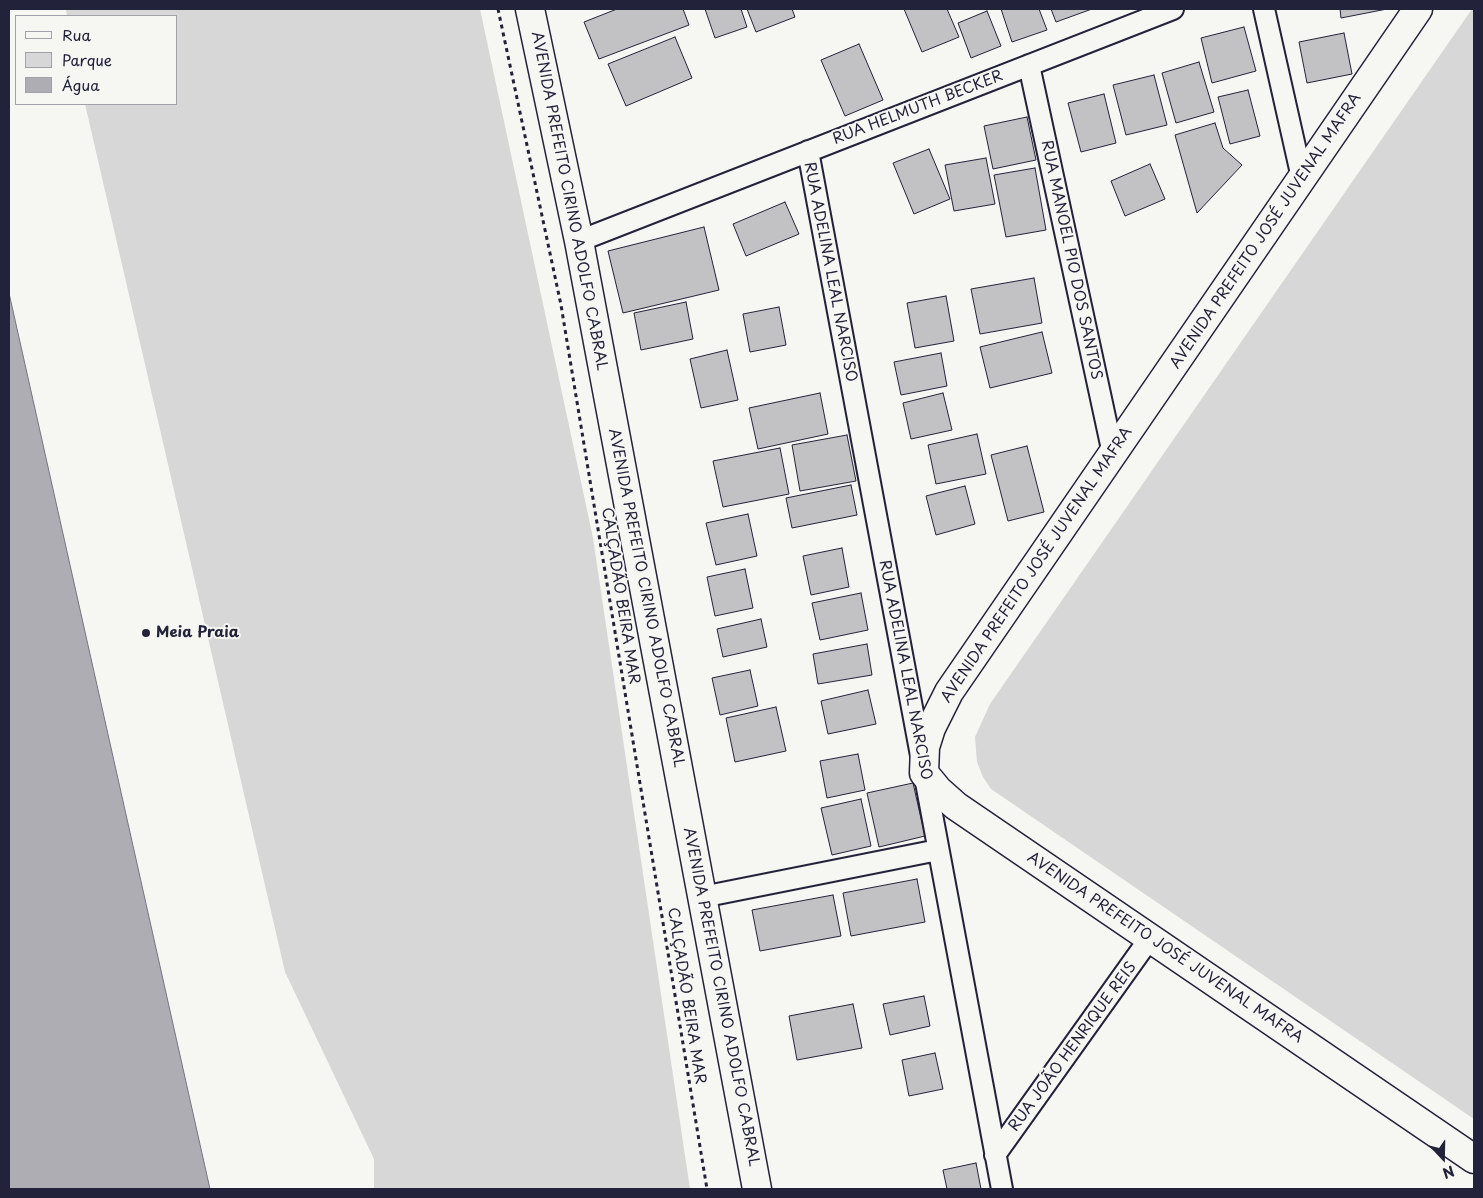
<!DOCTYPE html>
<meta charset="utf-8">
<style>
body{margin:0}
#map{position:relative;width:1483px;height:1198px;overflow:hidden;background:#f6f6f2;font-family:"Playpen Sans",sans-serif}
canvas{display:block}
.frame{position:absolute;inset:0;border:10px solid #22223b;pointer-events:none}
.legend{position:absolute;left:15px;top:15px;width:162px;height:90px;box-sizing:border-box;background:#f6f6f2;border:1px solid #a1a1a9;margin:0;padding:6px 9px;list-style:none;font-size:15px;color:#22223b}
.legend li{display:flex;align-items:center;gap:10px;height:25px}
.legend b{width:25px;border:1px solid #a1a1a9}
.north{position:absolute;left:1418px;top:1133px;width:50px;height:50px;-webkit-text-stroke:4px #f6f6f2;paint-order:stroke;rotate:159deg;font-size:14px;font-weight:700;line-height:20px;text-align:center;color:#22223b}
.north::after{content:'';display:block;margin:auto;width:18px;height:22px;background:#22223b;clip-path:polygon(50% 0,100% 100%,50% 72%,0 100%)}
</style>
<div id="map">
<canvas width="1483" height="1198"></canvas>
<div class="frame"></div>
<ul class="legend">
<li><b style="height:6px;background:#f6f6f2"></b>Rua</li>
<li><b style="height:14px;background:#d7d7d7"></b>Parque</li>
<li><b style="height:14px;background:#adadb3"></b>Água</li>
</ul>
<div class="north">N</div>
</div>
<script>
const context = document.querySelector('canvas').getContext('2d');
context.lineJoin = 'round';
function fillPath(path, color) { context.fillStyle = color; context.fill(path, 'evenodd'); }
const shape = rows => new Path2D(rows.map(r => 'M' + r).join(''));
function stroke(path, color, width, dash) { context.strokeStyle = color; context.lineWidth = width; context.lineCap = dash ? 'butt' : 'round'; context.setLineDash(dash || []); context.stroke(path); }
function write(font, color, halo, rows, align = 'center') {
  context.font = font + ' "Playpen Sans",sans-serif'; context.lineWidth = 4; context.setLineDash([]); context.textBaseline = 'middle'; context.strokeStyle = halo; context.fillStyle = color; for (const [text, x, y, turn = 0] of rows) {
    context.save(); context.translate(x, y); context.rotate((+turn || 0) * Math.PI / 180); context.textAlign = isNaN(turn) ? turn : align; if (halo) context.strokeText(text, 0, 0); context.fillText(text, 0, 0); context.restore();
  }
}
const green = shape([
 [66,9,480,9,593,538,690,1189,374,1189,374,1159,285,972,85,104,176,104,176,16,67,16],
 [1472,9,1474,9,1474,1119,991,789,983,777,977,762,975,737,990,704]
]);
const water = shape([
 [9,293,210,1189,9,1189,9,293]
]);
const building = shape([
 [617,9,683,9,689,25,599,59,584,22,617,9],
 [705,9,741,9,747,27,715,38,705,9],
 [747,9,792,9,795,17,756,32,747,9],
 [904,9,947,9,959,37,922,52,904,9],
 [1001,9,1039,9,1047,30,1012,42,1001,9],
 [1051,9,1092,9,1056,22,1051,9],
 [1340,9,1387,9,1341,18,1340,9],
 [987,11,1001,46,971,58,958,23,987,11],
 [1244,27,1256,71,1212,83,1201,38,1244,27],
 [1344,33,1352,74,1307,83,1299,42,1344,33],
 [675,37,692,78,626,106,608,64,675,37],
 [859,44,883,100,845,116,821,60,859,44],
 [1199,62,1214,112,1176,123,1162,73,1199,62],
 [1154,75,1167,125,1126,135,1113,85,1154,75],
 [1248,90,1260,136,1230,144,1218,97,1248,90],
 [1104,94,1116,143,1081,152,1068,103,1104,94],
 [1027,117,1036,160,993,169,984,126,1027,117],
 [1215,123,1223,148,1242,165,1197,213,1175,135,1215,123],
 [929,149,950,199,914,214,893,163,929,149],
 [986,158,995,204,954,211,945,165,986,158],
 [1150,164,1165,199,1125,216,1111,181,1150,164],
 [1035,168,1046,230,1006,237,994,175,1035,168],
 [785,202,799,234,746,256,733,224,785,202],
 [704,227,719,290,623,313,608,251,704,227],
 [1034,278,1042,323,980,334,971,289,1034,278],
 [946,296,954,341,915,348,907,303,946,296],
 [686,302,693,339,641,350,634,313,686,302],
 [779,307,786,345,750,352,743,314,779,307],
 [1042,332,1052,373,990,388,980,347,1042,332],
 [727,350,738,400,701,408,690,359,727,350],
 [941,353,947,386,901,395,894,362,941,353],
 [820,393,828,434,758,449,749,408,820,393],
 [943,393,952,430,911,439,903,403,943,393],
 [977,434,986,474,936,484,928,445,977,434],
 [847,435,856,481,800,491,792,445,847,435],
 [1027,446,1044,512,1008,521,991,455,1027,446],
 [780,448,789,494,723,507,713,461,780,448],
 [851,485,857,515,792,528,786,498,851,485],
 [965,486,975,524,936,535,926,496,965,486],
 [748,514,757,556,716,565,706,523,748,514],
 [842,548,849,587,811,595,803,556,842,548],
 [745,569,753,608,715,616,707,577,745,569],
 [861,593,868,630,820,640,812,603,861,593],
 [761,619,767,647,723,657,717,629,761,619],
 [867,644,872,675,818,684,813,654,867,644],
 [750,670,758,706,720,715,712,678,750,670],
 [868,690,876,724,828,734,821,701,868,690],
 [776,707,786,751,735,762,726,718,776,707],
 [858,754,865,790,827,798,820,761,858,754],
 [913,783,925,836,879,847,867,793,913,783],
 [861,799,871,846,832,855,821,808,861,799],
 [917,879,925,922,851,936,843,893,917,879],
 [833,895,841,936,760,951,752,910,833,895],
 [924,996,930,1026,890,1035,883,1004,924,996],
 [853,1004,862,1048,797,1060,789,1016,853,1004],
 [935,1053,943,1089,909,1096,902,1060,935,1053],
 [976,1163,981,1189,947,1189,943,1170,976,1163]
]);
const path = shape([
 [498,9,561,305,707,1189]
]);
const minor = shape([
 [1264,9,1302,178],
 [1029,65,1113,454],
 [808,151,1002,1189],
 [579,241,1173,9],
 [702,897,938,850],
 [995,1155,1150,938]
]);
const secondary = shape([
 [530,9,579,241,757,1189],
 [1418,9,949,692,931,728,925,747,924,773,938,790,956,806,1474,1159]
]);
const markers = [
 [146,633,5,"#22223b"]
];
const streetNames = [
 ["RUA HELMUTH BECKER",918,108,-21],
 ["AVENIDA PREFEITO CIRINO ADOLFO CABRAL",569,201,79],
 ["AVENIDA PREFEITO JOSÉ JUVENAL MAFRA",1266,231,-56],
 ["RUA MANOEL PIO DOS SANTOS",1071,260,78],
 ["RUA ADELINA LEAL NARCISO",830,272,79],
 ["AVENIDA PREFEITO JOSÉ JUVENAL MAFRA",1037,565,-56],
 ["CALÇADÃO BEIRA MAR",620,596,81],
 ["AVENIDA PREFEITO CIRINO ADOLFO CABRAL",646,598,79],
 ["RUA ADELINA LEAL NARCISO",905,670,79],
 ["AVENIDA PREFEITO JOSÉ JUVENAL MAFRA",1165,948,34],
 ["CALÇADÃO BEIRA MAR",686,996,81],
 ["AVENIDA PREFEITO CIRINO ADOLFO CABRAL",721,997,79],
 ["RUA JOÃO HENRIQUE REIS",1073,1047,-54]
];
const poiNames = [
 ["Meia Praia",156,633]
];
fillPath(green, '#d7d7d7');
fillPath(water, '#adadb3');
stroke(water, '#757583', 1);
fillPath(building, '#c2c2c4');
stroke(building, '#22223b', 1);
stroke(minor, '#22223b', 24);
stroke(secondary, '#22223b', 31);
stroke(path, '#22223b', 3, [4, 4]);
stroke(minor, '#f6f6f2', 20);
stroke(secondary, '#f6f6f2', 28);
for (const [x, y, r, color] of markers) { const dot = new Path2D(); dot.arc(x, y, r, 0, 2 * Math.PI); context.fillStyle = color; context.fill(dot); stroke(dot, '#f6f6f2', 2); }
write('15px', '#22223b', '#f6f6f2', streetNames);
write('bold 15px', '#22223b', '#f6f6f2', poiNames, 'left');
</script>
